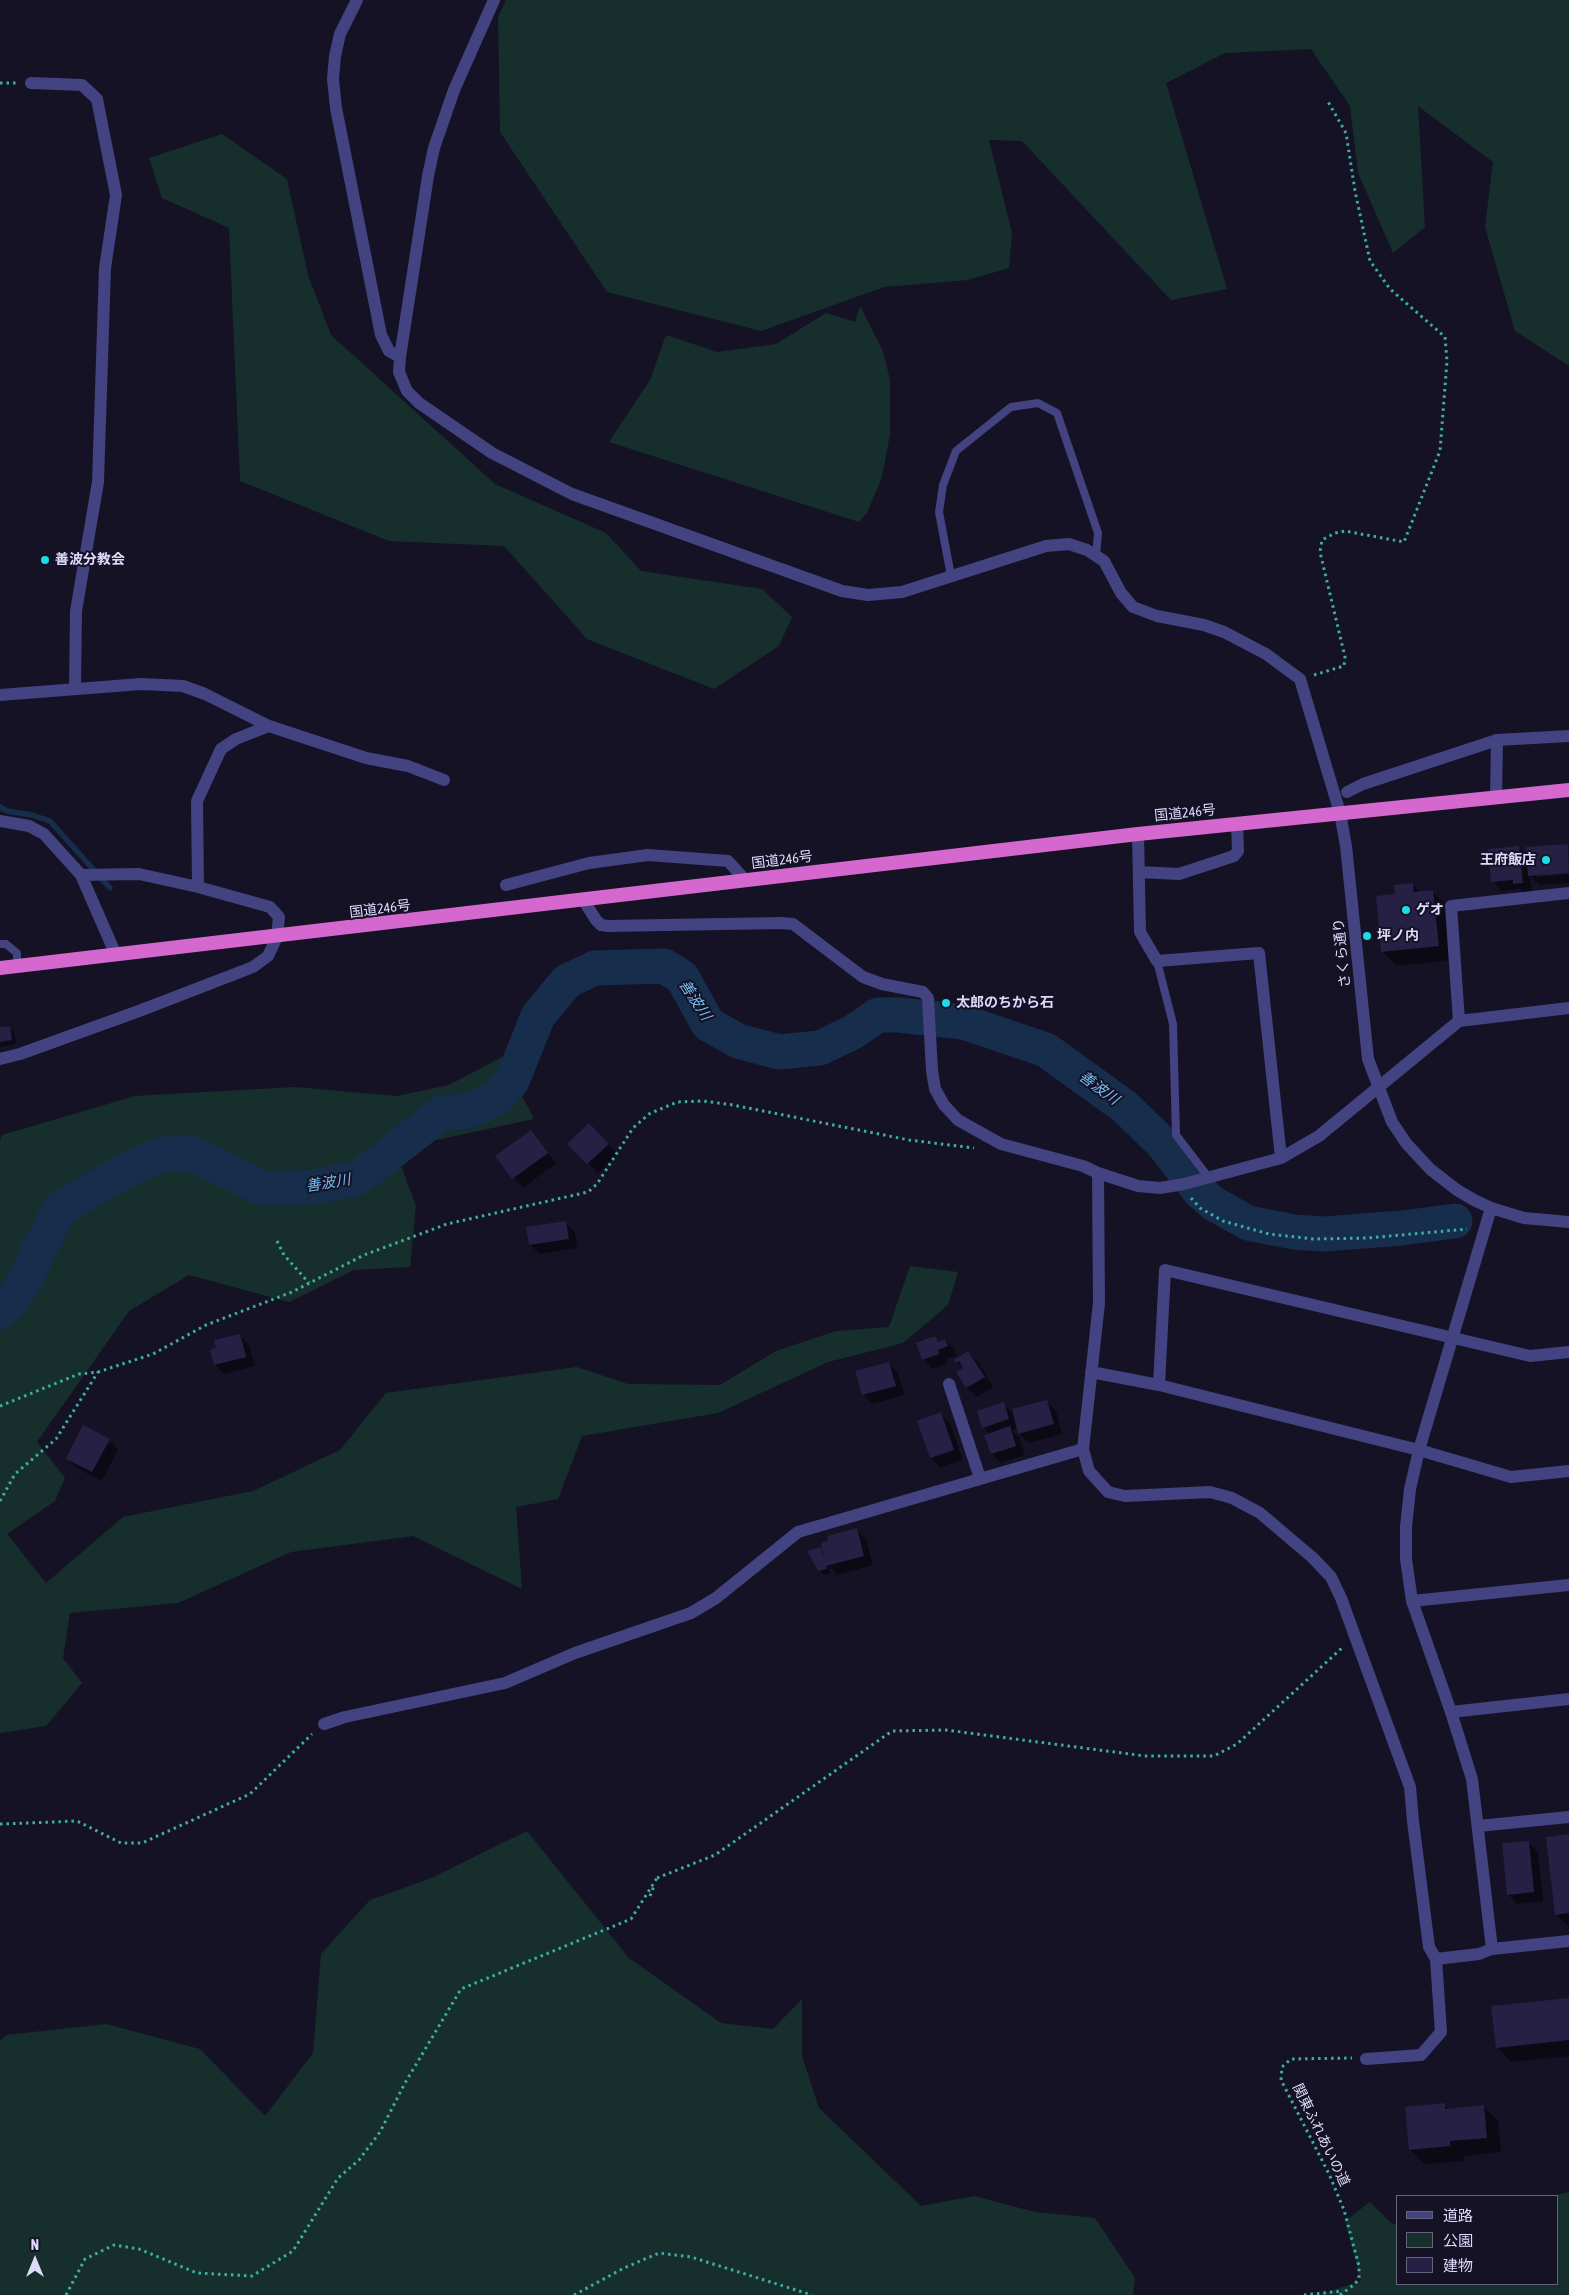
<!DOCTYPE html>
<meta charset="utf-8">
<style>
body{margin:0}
#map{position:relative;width:1569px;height:2295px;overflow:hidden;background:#151226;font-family:"Asap Condensed","Noto Sans JP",sans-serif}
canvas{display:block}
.legend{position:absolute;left:1396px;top:2195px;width:162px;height:90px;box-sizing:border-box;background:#151226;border:1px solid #65627b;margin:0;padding:6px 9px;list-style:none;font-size:15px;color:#dddbfb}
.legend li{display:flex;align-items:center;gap:10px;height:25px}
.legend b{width:25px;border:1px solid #65627b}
.north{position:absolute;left:10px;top:2235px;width:50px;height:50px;-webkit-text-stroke:4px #151226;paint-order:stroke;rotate:0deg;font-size:14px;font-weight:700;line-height:20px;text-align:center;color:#dddbfb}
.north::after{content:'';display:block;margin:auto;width:18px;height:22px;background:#dddbfb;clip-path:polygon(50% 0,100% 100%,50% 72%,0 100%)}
</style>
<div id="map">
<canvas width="1569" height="2295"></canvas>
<ul class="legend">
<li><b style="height:6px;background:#424380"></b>道路</li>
<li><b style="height:14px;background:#162f2d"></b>公園</li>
<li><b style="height:14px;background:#262045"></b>建物</li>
</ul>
<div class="north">N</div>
</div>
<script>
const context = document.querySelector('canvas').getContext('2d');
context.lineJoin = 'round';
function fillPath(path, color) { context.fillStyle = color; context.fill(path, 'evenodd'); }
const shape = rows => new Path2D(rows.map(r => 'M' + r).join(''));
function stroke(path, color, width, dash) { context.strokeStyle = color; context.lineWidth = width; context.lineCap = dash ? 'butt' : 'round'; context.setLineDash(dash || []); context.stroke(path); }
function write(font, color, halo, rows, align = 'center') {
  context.font = font + ' "Asap Condensed","Noto Sans JP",sans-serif'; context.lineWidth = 4; context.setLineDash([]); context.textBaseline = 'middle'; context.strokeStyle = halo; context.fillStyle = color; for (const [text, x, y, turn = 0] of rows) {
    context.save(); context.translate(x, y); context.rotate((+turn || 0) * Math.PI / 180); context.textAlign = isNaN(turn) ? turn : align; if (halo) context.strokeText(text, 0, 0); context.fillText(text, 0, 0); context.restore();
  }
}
const green = shape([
 [506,0,1569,0,1569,366,1515,331,1485,227,1493,162,1418,106,1425,227,1393,253,1358,173,1350,106,1311,49,1225,53,1166,83,1227,289,1171,300,1022,141,989,140,1012,233,1009,268,968,280,884,287,761,331,607,292,500,132,498,17],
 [222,134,287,179,308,275,331,335,495,484,606,533,641,571,762,589,792,617,779,646,714,689,587,639,504,546,389,541,240,481,229,228,162,198,149,158],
 [860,306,883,351,890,380,890,434,882,477,867,513,859,522,609,442,650,380,666,335,717,352,776,344,826,313,855,322],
 [502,1057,534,1119,395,1149,416,1206,410,1267,354,1270,289,1302,189,1275,129,1311,37,1442,65,1478,55,1501,7,1534,46,1583,123,1517,253,1491,340,1450,386,1393,577,1367,628,1384,720,1385,776,1351,836,1331,889,1327,910,1266,958,1272,948,1305,903,1343,828,1362,718,1413,582,1436,558,1499,516,1507,522,1589,413,1536,291,1552,178,1603,70,1613,63,1658,82,1683,46,1726,0,1733,0,1327,3,1326,0,1317,0,1140,2,1135,135,1096,295,1087,397,1096,449,1085],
 [527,1831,629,1958,721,2023,773,2029,802,1999,802,2056,819,2108,921,2206,974,2196,1035,2212,1095,2218,1135,2278,1133,2295,0,2295,0,2041,6,2035,106,2024,200,2049,265,2116,313,2053,321,1954,370,1900,429,1879],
 [1569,2192,1569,2295,1317,2295,1361,2281,1345,2221,1370,2202,1391,2223,1398,2225,1398,2284,1558,2284,1558,2196,1552,2196]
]);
const shadow = shape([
 [1568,845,1569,872,1536,874,1536,877,1569,874,1569,883,1539,885,1530,876,1532,892,1524,893,1520,889,1502,891,1493,881,1518,847,1528,857],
 [1413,885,1421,893,1433,892,1447,906,1453,960,1397,966,1382,951,1396,896],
 [9,1027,14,1032,16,1044,0,1047,0,1029],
 [589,1125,618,1154,598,1173,569,1144],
 [531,1132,556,1163,523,1188,497,1156],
 [565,1222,575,1232,577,1248,539,1254,530,1244],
 [240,1335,249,1345,255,1366,224,1374,215,1364],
 [936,1338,940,1343,945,1341,955,1350,957,1356,946,1359,948,1363,932,1369,923,1359],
 [968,1353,978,1362,993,1387,977,1397,967,1388,958,1372,963,1369,956,1361],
 [889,1363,898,1373,905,1395,873,1404,863,1395],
 [1046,1401,1056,1411,1062,1434,1029,1443,1019,1433,1018,1429,1012,1431,1019,1437,1025,1455,1001,1463,992,1453,990,1434,984,1428,978,1412,1003,1404,1015,1415],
 [941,1414,950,1423,963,1460,940,1467,931,1458],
 [109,1440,118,1449,102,1481,77,1468,67,1459],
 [856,1529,866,1539,873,1565,837,1575,829,1566,830,1573,824,1575,819,1570,820,1548,825,1552,830,1542],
 [1569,1835,1569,1927,1556,1914],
 [1528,1842,1538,1852,1543,1901,1517,1904,1508,1894],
 [1569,1999,1569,2056,1511,2062,1497,2047],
 [1444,2104,1450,2110,1483,2106,1498,2121,1501,2152,1464,2156,1464,2161,1425,2164,1410,2150]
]);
const stream = shape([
 [0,807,7,811,32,815,50,821,110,888]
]);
const river = shape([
 [0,1312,7,1306,27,1277,39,1250,38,1249,43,1243,59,1209,128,1169,164,1154,191,1153,264,1189,314,1187,358,1178,442,1113,467,1111,496,1099,512,1081,538,1016,567,981,595,968,664,966,682,977,708,1024,738,1041,779,1052,820,1048,853,1032,878,1015,899,1015,963,1022,1046,1050,1125,1107,1163,1144,1200,1192,1214,1204,1248,1223,1294,1232,1325,1234,1402,1228,1455,1221]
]);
const building = shape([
 [1568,844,1569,873,1528,876,1526,847],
 [1519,846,1523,883,1513,884,1513,880,1491,882,1488,849],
 [1413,883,1414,892,1433,890,1439,946,1381,952,1376,896,1395,894,1394,885],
 [10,1026,12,1040,0,1042,0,1027],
 [589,1123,609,1144,587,1164,567,1144],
 [531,1130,548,1153,512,1179,495,1156],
 [566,1221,569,1239,529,1245,526,1227],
 [240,1334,246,1357,214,1365,210,1350,216,1348,214,1340],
 [931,1337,936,1337,938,1342,945,1339,948,1346,938,1350,939,1354,922,1360,916,1343],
 [968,1351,985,1377,966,1388,956,1372,963,1368,959,1361,956,1363,954,1360],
 [889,1362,896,1386,862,1395,855,1371],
 [1047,1400,1054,1424,1018,1434,1012,1409],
 [1004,1402,1009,1419,982,1428,977,1411],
 [941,1412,954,1450,930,1458,917,1421],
 [83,1425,110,1439,92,1472,66,1459],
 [1010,1426,1016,1446,991,1454,984,1435],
 [857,1528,864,1556,826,1566,827,1569,818,1571,807,1551,821,1547,825,1561,821,1543,828,1541,827,1536],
 [1569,1834,1569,1913,1555,1915,1546,1837],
 [1529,1841,1534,1892,1507,1895,1502,1843],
 [1569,1998,1569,2040,1496,2048,1491,2006],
 [1445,2103,1445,2109,1484,2105,1487,2138,1450,2141,1450,2146,1409,2150,1405,2107]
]);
const path = shape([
 [0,83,18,83],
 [1314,675,1344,666,1345,657,1320,552,1322,540,1335,533,1345,531,1404,542,1440,451,1447,361,1445,337,1390,289,1370,261,1355,191,1346,133,1327,100],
 [1191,1198,1200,1208,1223,1221,1269,1234,1313,1239,1368,1238,1467,1229],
 [277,1241,284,1255,309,1283],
 [0,1406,79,1374,98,1372,153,1354,206,1325,292,1292,364,1255,447,1224,588,1192,597,1184,633,1128,649,1114,677,1102,703,1101,733,1105,909,1140,974,1148],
 [0,1501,15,1474,56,1439,98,1372],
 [0,1824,77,1821,121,1843,142,1843,250,1794,312,1734],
 [657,1878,715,1855,892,1731,946,1730,1145,1756,1214,1756,1237,1744,1343,1647],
 [650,1896,654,1886],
 [66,2295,85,2259,114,2245,139,2249,197,2273,252,2276,293,2251,338,2178,359,2160,380,2132,405,2083,461,1989,631,1919,657,1878],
 [574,2295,624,2268,659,2253,691,2257,812,2295],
 [1304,2295,1343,2291],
 [1340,2295,1355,2284,1359,2278,1359,2266,1344,2210,1329,2174,1281,2080,1282,2067,1291,2059,1352,2058]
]);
const service = shape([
 [951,576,939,512,943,485,956,451,1011,407,1038,403,1057,413,1098,533,1096,556],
 [0,944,6,944,17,953,17,966],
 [1157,961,1173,1024,1176,1135,1209,1178]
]);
const pedestrian = shape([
 [1347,792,1363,784,1497,740]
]);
const minor = shape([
 [357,0,340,34,335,56,333,79,336,108,381,335,389,351,400,357],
 [494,0,454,90,434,148,428,176,400,357,399,372,407,391,419,403,492,453,572,494,842,591,868,595,902,592,1046,546,1069,544,1087,550,1104,561,1121,593,1133,607,1157,616,1204,625,1224,632,1266,654,1300,679,1340,813],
 [31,83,82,85,97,99,116,195,105,268,98,482,76,611,75,688],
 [0,695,141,684,183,686,205,694,269,726,366,758,408,766,444,780],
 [1496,798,1497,740,1569,736],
 [0,821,29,826,44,834,81,875,116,955],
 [1138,834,1140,932,1157,961,1259,953,1281,1158],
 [1139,872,1179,874,1234,856,1238,851,1237,824],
 [506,885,589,863,648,855,728,861,746,881],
 [198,887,197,801,221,749,236,739,269,726],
 [584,901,596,920,601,925,608,926,781,923,793,924,863,977,882,984,923,992,928,998,932,1071,935,1089,944,1105,958,1120,1001,1144,1083,1166,1098,1173,1138,1186,1160,1188,1184,1184,1281,1158,1319,1136,1459,1021,1569,1008],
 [1459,1021,1451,906,1569,893],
 [0,1059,20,1054,139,1011,253,967,268,956,277,937,279,917,270,907,198,887,139,874,81,875],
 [1098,1173,1099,1303,1083,1449,1089,1471,1108,1492,1125,1496,1210,1492,1232,1498,1260,1513,1313,1558,1331,1577,1341,1598,1410,1787,1413,1821,1429,1947,1436,1959,1441,2032,1421,2055,1366,2059],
 [1091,1372,1159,1385,1419,1450,1511,1477,1569,1471],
 [949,1384,980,1478],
 [1159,1385,1165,1270,1530,1356,1569,1352],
 [1412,1601,1569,1585],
 [1451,1712,1569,1699],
 [324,1724,345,1717,505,1683,575,1653,691,1613,716,1598,798,1532,1083,1449],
 [1478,1826,1569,1817],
 [1436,1959,1479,1954,1492,1949]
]);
const tertiary = shape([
 [1340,813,1346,846,1368,1059,1392,1122,1406,1143,1430,1169,1457,1190,1474,1200,1491,1208,1524,1218,1569,1222],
 [1491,1208,1419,1450,1410,1489,1406,1527,1406,1559,1412,1601,1451,1712,1472,1779,1492,1949,1569,1941]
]);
const trunk = shape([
 [0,968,1138,834,1569,790]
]);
const markers = [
 [45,560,5,"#1bdde8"],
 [1546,860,5,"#1bdde8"],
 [1406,910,5,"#1bdde8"],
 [1367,936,5,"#1bdde8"],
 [946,1003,5,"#1bdde8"]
];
const poiNames = [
 ["善波分教会",55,560],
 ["王府飯店",1536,860,"right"],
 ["ゲオ",1416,910],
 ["坪ノ内",1377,936],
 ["太郎のちから石",956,1003]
];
const streetNames = [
 ["国道246号",1185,813,-6],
 ["国道246号",782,860,-7],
 ["国道246号",380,909,-7],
 ["さくら通り",1342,953,-96],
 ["関東ふれあいの道",1321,2135,64]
];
const waterNames = [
 ["善波川",695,1000,57],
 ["善波川",1099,1088,36],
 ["善波川",328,1183,-9]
];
fillPath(green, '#162f2d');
fillPath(shadow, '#0007');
stroke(stream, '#162d4c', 5.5);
stroke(river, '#162d4c', 35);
fillPath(building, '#262045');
stroke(path, '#3daea2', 3, [2.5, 4]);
stroke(service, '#424380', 8);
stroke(pedestrian, '#424380', 12);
stroke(minor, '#424380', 12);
stroke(tertiary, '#424380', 12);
stroke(trunk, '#d468ce', 14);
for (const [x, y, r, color] of markers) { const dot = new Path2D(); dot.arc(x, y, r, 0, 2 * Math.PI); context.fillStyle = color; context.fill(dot); stroke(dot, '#151226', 2); }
write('bold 14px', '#dddbfb', '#151226', poiNames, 'left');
write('14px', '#dddbfb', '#151226', streetNames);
write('italic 15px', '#74bdf1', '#151226', waterNames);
</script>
